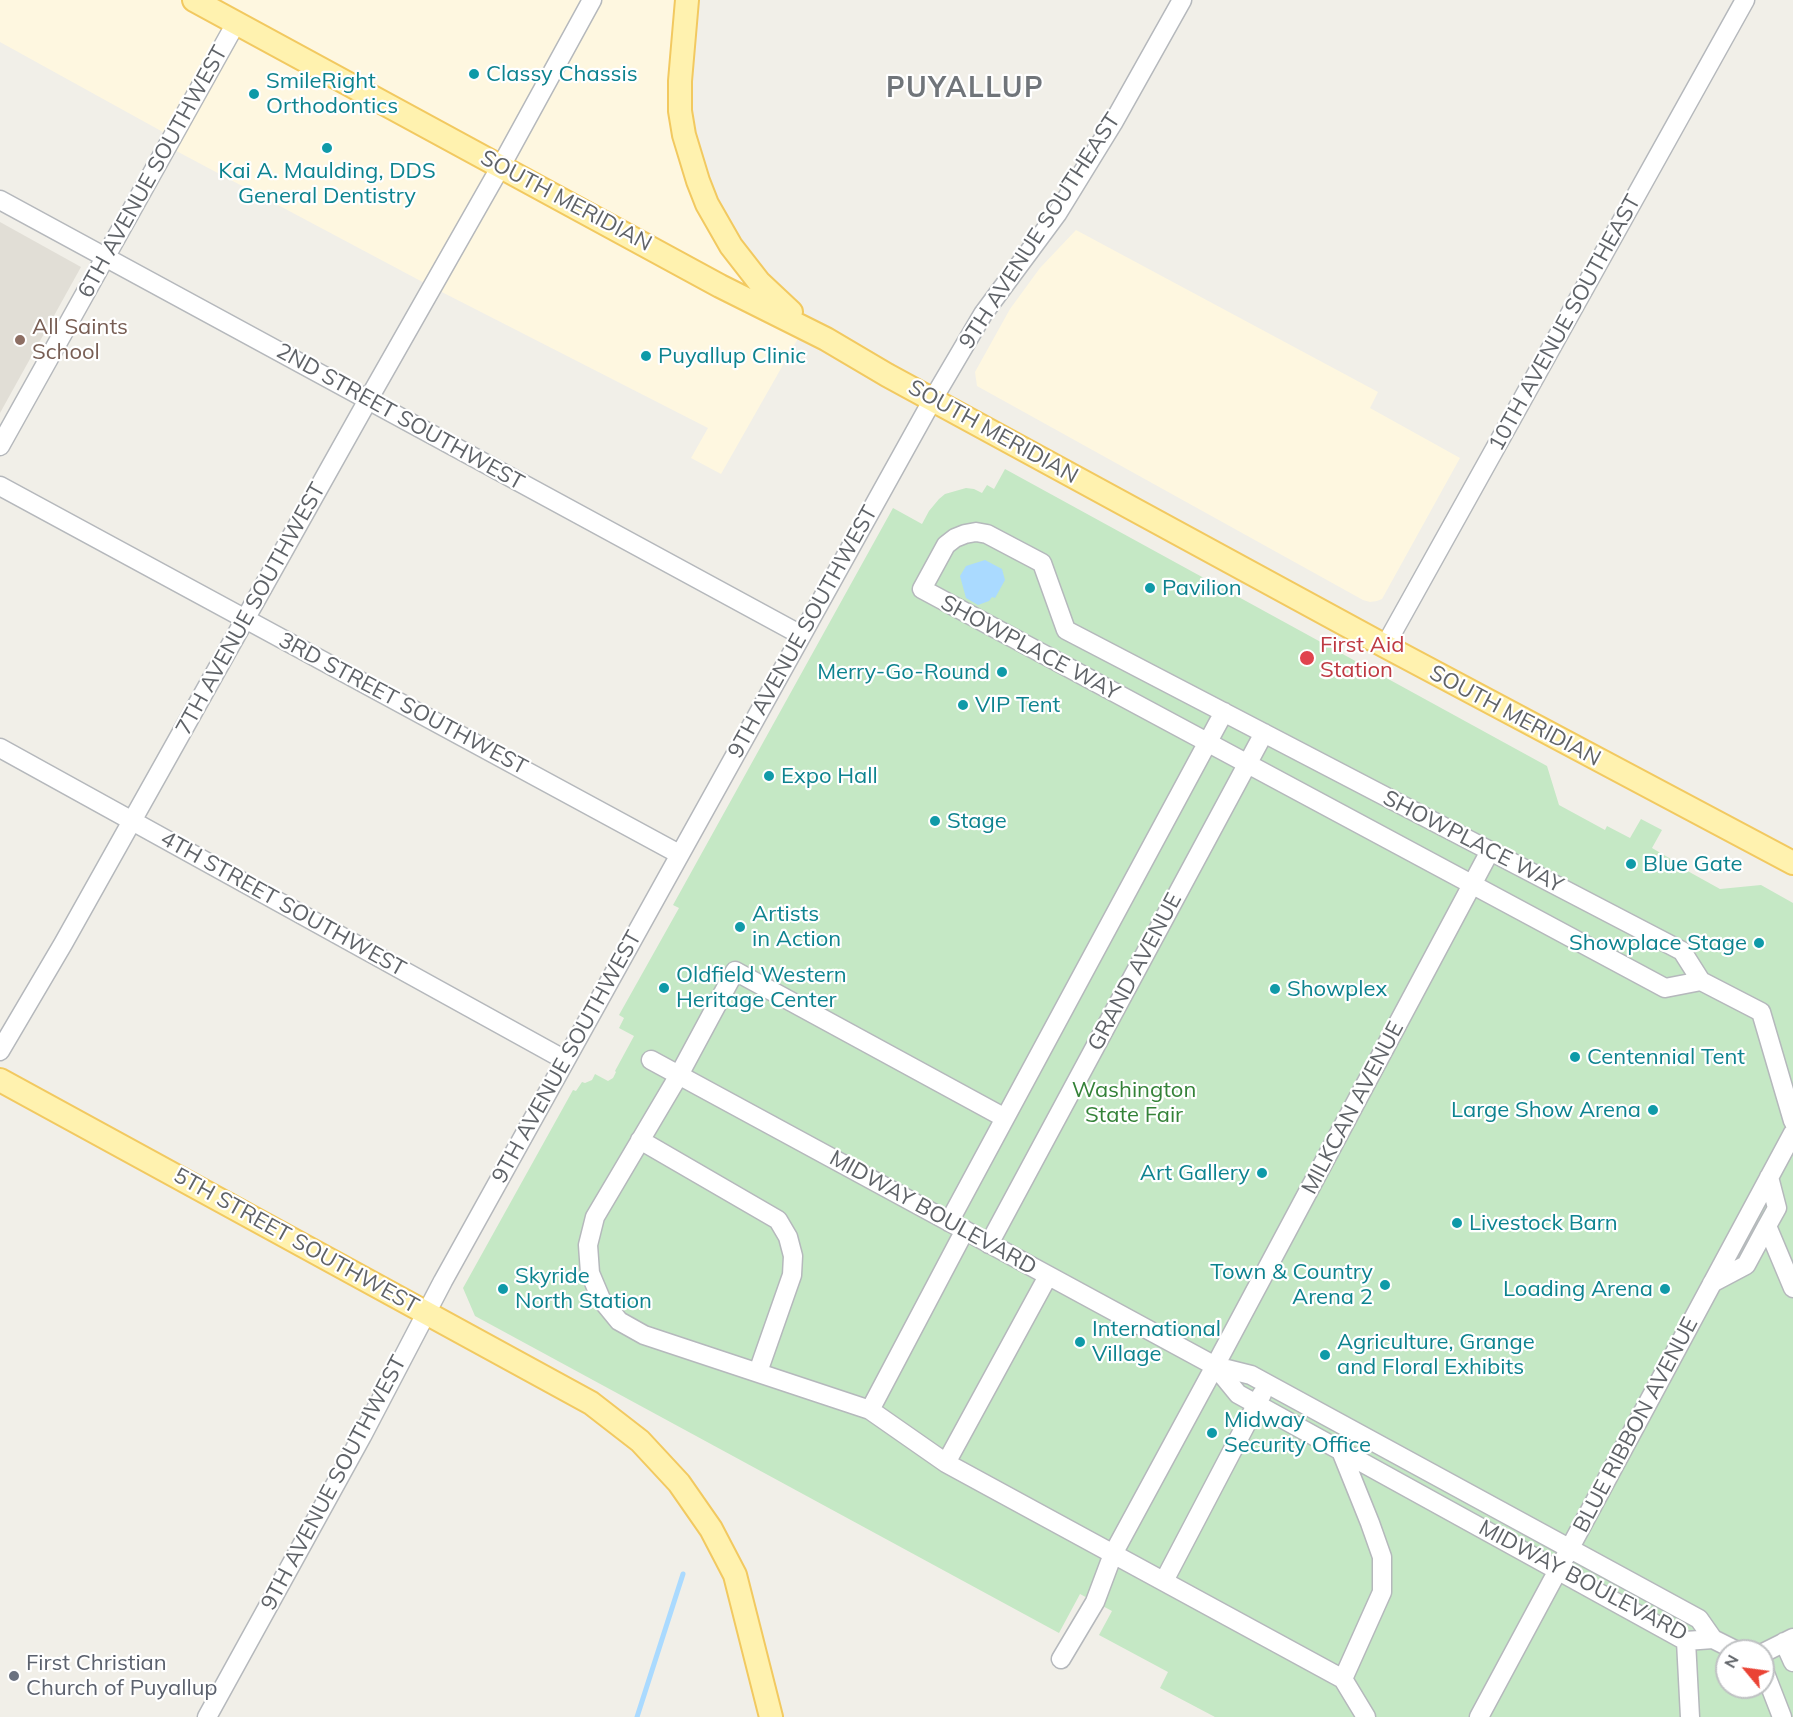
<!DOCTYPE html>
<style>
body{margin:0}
#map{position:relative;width:1793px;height:1717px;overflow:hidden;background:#f1efe8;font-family:Mulish,sans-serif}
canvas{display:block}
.north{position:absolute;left:1715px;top:1639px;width:60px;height:60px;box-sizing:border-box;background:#fff;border:2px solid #bfc1c3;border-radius:50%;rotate:299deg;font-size:16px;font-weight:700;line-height:24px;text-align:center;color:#5f6368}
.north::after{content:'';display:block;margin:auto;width:21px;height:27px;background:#ea4335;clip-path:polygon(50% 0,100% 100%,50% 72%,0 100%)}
</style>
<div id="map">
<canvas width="1793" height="1717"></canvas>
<div class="north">N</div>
</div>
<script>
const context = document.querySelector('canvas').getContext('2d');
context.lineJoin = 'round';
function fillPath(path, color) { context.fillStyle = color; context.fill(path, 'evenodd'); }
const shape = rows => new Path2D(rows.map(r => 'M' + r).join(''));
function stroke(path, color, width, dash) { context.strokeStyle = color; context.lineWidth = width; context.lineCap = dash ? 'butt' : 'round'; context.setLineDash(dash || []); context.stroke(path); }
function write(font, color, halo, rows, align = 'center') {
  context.font = font + ' Mulish,sans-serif'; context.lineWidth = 4.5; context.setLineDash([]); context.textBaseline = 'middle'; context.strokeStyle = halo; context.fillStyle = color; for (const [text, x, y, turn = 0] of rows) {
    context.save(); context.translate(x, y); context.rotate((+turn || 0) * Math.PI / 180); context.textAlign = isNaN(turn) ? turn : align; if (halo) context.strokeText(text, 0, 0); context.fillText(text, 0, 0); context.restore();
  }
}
const commercial = shape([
 [0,0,687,0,680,81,698,181,804,328,721,474,691,458,708,428,432,287,167,146,172,137,0,42],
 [1076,230,1378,392,1370,408,1460,458,1382,599,1377,601,1370,602,1363,600,977,386,975,372,1010,309,1040,268]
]);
const education = shape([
 [0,222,81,267,0,413]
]);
const green = shape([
 [1005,469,1547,766,1559,805,1605,830,1607,826,1630,838,1641,819,1662,830,1652,848,1676,862,1675,864,1720,889,1761,885,1793,903,1793,1717,1215,1717,1160,1688,1168,1672,1099,1635,1112,1611,1080,1594,1059,1633,475,1316,463,1288,573,1090,576,1091,582,1082,585,1083,592,1080,595,1074,608,1081,613,1078,616,1072,615,1071,634,1036,619,1028,624,1018,619,1015,679,908,673,905,893,508,922,524,929,511,939,499,945,494,966,488,974,489,982,493,987,485,994,489],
 [1727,1651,1763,1651,1763,1687,1727,1687]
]);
const water = shape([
 [985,560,1002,569,1005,580,995,598,992,597,989,601,978,605,966,598,960,576,966,566]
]);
const stream = shape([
 [637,1717,683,1574]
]);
const minor = shape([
 [0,200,801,635],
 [0,446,236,23],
 [0,486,679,854],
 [1385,646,1745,0],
 [0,748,565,1060],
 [1701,981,1682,951,1066,630,1042,563,987,534,976,532,965,534,955,538,946,545,922,589,1665,988,1701,981,1761,1012,1793,1121],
 [0,1051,63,944,368,400,501,166,592,0],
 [651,1060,1215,1366,1251,1375,1699,1619,1713,1639,1686,1641,1238,1394,1215,1366],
 [1005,1118,735,971,679,1075,595,1217,588,1245,590,1273,601,1299,619,1321,644,1335,870,1410,946,1463,1343,1679,1366,1717],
 [640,1140,778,1220,788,1237,793,1256,792,1275,758,1372],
 [1769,1177,1777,1208,1767,1226,1793,1288],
 [949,1222,1224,712],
 [989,1244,1264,733],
 [1712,1283,1746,1265,1767,1226],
 [870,1410,965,1230],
 [1341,1451,1370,1523,1382,1557,1382,1592,1343,1679],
 [946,1463,1048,1276],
 [1164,1581,1262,1394],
 [1713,1639,1737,1651],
 [1686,1641,1690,1717],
 [1784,1642,1793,1662],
 [1763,1653,1793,1638],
 [1061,1659,1095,1602,1113,1554,1215,1366,1490,851],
 [1763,1668,1782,1717],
 [207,1717,362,1436,443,1281,933,399,983,314,1057,214,1113,123,1182,0],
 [1479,1717,1793,1133]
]);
const major = shape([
 [194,0,720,286,826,339,887,375,1385,646,1793,863],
 [687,0,680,81,680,111,684,135,698,181,707,204,731,246,759,282,791,312],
 [0,1080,591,1403,640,1441,679,1483,711,1529,735,1575,771,1717]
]);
const markers = [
 [474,74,6,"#0f9aa8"],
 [254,94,6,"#0f9aa8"],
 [327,148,6,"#0f9aa8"],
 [20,340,6,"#8d6e63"],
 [646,356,6,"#0f9aa8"],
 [1150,588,6,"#0f9aa8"],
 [1307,658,8,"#e0444e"],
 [1002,672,6,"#0f9aa8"],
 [963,705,6,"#0f9aa8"],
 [769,776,6,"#0f9aa8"],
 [935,821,6,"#0f9aa8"],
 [1631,864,6,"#0f9aa8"],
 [740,927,6,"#0f9aa8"],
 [1759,943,6,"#0f9aa8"],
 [664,988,6,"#0f9aa8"],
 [1275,989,6,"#0f9aa8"],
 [1575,1057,6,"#0f9aa8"],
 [1653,1110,6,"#0f9aa8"],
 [1262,1173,6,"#0f9aa8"],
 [1457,1223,6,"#0f9aa8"],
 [1385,1285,6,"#0f9aa8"],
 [503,1289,6,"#0f9aa8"],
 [1665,1289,6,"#0f9aa8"],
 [1080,1342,6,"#0f9aa8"],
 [1325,1355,6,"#0f9aa8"],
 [1212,1433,6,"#0f9aa8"],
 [14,1676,6,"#6b7280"]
];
const cultureNames = [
 ["Classy Chassis",486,74],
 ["SmileRight",266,81],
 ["Orthodontics",266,106],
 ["Kai A. Maulding, DDS",327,171,"center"],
 ["General Dentistry",327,196,"center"],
 ["Puyallup Clinic",658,356],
 ["Pavilion",1162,588],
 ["Merry-Go-Round",990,672,"right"],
 ["VIP Tent",975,705],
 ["Expo Hall",781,776],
 ["Stage",947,821],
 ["Blue Gate",1643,864],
 ["Artists",752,914],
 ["in Action",752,939],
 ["Showplace Stage",1747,943,"right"],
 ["Oldfield Western",676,975],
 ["Heritage Center",676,1000],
 ["Showplex",1287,989],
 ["Centennial Tent",1587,1057],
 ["Large Show Arena",1641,1110,"right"],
 ["Art Gallery",1250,1173,"right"],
 ["Livestock Barn",1469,1223],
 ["Town & Country",1373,1272,"right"],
 ["Arena 2",1373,1297,"right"],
 ["Skyride",515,1276],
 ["North Station",515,1301],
 ["Loading Arena",1653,1289,"right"],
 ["International",1092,1329],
 ["Village",1092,1354],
 ["Agriculture, Grange",1337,1342],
 ["and Floral Exhibits",1337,1367],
 ["Midway",1224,1420],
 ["Security Office",1224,1445]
];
const streetNames = [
 ["6TH AVENUE SOUTHWEST",153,172,-61],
 ["SOUTH MERIDIAN",566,201,28],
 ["9TH AVENUE SOUTHEAST",1040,231,-57],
 ["10TH AVENUE SOUTHEAST",1565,323,-61],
 ["2ND STREET SOUTHWEST",400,417,29],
 ["SOUTH MERIDIAN",993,432,29],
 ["7TH AVENUE SOUTHWEST",251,609,-61],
 ["9TH AVENUE SOUTHWEST",803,632,-61],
 ["SHOWPLACE WAY",1030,648,28],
 ["3RD STREET SOUTHWEST",403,704,28],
 ["SOUTH MERIDIAN",1515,716,28],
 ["SHOWPLACE WAY",1473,842,27],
 ["4TH STREET SOUTHWEST",283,904,29],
 ["GRAND AVENUE",1135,972,-62],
 ["9TH AVENUE SOUTHWEST",567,1057,-61],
 ["MILKCAN AVENUE",1353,1108,-62],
 ["MIDWAY BOULEVARD",933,1213,29],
 ["5TH STREET SOUTHWEST",296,1241,29],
 ["BLUE RIBBON AVENUE",1636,1425,-62],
 ["9TH AVENUE SOUTHWEST",334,1483,-62],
 ["MIDWAY BOULEVARD",1583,1581,28]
];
const educationNames = [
 ["All Saints",32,327],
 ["School",32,352]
];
const healthNames = [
 ["First Aid",1320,645],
 ["Station",1320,670]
];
const parkNames = [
 ["Washington",1134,1090],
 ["State Fair",1134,1115]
];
const worshipNames = [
 ["First Christian",26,1663],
 ["Church of Puyallup",26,1688]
];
const districtNames = [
 ["PUYALLUP",965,89]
];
fillPath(commercial, '#fef7e0');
fillPath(education, '#e1ded6');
fillPath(green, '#c5e8c5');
fillPath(water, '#aadaff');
stroke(stream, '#aadaff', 5);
stroke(minor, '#b5b8bc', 21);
stroke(major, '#f2c960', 26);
stroke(minor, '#fff', 18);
stroke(major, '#fff2af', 22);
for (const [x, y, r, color] of markers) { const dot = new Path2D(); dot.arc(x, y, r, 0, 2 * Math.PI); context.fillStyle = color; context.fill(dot); stroke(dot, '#fff', 2); }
write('22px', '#0d838f', '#fff', cultureNames, 'left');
write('22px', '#5f6368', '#fff', streetNames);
write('22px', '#785e54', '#fff', educationNames, 'left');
write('22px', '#be3a42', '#fff', healthNames, 'left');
write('22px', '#348238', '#fff', parkNames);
write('22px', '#5b616d', '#fff', worshipNames, 'left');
context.letterSpacing = '1.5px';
write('bold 28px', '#70757a', '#fff', districtNames);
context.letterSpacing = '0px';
</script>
